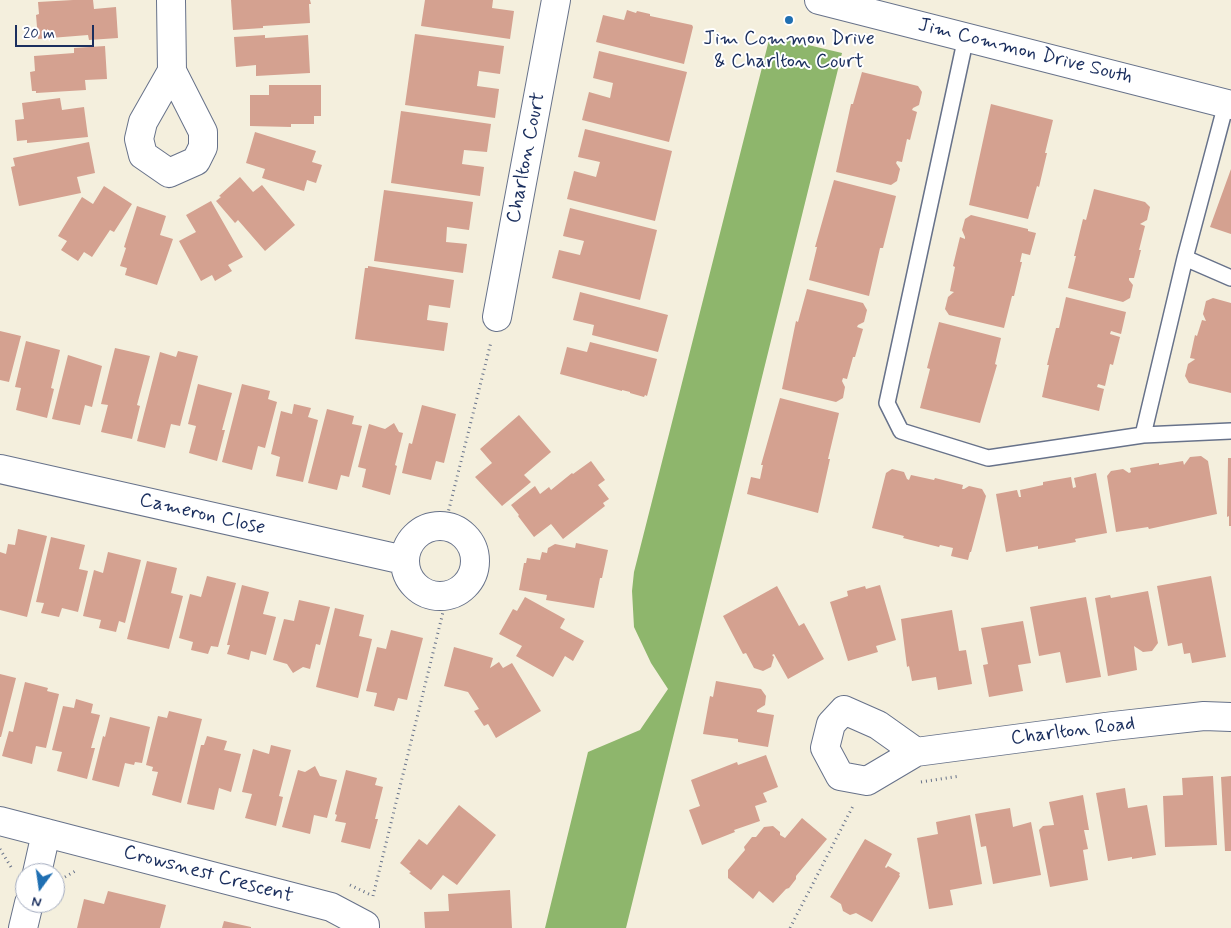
<!DOCTYPE html>
<style>
body{margin:0}
#map{position:relative;width:1231px;height:928px;overflow:hidden;background:#f4efdd;font-family:Mynerve,sans-serif}
canvas{display:block}
.north{position:absolute;left:15px;top:863px;width:50px;height:50px;box-sizing:border-box;background:#fff;border:1px solid #a4acbf;border-radius:50%;rotate:194deg;font-size:14px;font-weight:700;line-height:20px;text-align:center;color:#1b2f5e}
.north::after{content:'';display:block;margin:auto;width:18px;height:22px;background:#1f6fb2;clip-path:polygon(50% 0,100% 100%,50% 72%,0 100%)}
.scale{position:absolute;left:15px;top:25px;width:79px;height:22px;box-sizing:border-box;border:2px solid #1b2f5e;border-top:0;padding-left:6px;font-size:15px;line-height:18px;white-space:nowrap;color:#1b2f5e;-webkit-text-stroke:4px #fff;paint-order:stroke}
</style>
<div id="map">
<canvas width="1231" height="928"></canvas>
<div class="north">N</div>
<div class="scale">20 m</div>
</div>
<script>
const context = document.querySelector('canvas').getContext('2d');
context.lineJoin = 'round';
function fillPath(path, color) { context.fillStyle = color; context.fill(path, 'evenodd'); }
const shape = rows => new Path2D(rows.map(r => 'M' + r).join(''));
function stroke(path, color, width, dash) { context.strokeStyle = color; context.lineWidth = width; context.lineCap = dash ? 'butt' : 'round'; context.setLineDash(dash || []); context.stroke(path); }
function write(font, color, halo, rows, align = 'center') {
  context.font = font + ' Mynerve,sans-serif'; context.lineWidth = 4; context.setLineDash([]); context.textBaseline = 'middle'; context.strokeStyle = halo; context.fillStyle = color; for (const [text, x, y, turn = 0] of rows) {
    context.save(); context.translate(x, y); context.rotate((+turn || 0) * Math.PI / 180); context.textAlign = isNaN(turn) ? turn : align; if (halo) context.strokeText(text, 0, 0); context.fillText(text, 0, 0); context.restore();
  }
}
const forest = shape([
 [770,36,842,53,626,928,545,928,588,752,640,730,668,689,651,663,634,627,632,591,634,572]
]);
const building = shape([
 [73,0,93,0,94,9,116,7,118,38,89,40,88,35,38,39,36,15,39,14,38,2],
 [231,0,310,0,311,4,309,4,310,23,263,26,263,28,233,30],
 [425,0,493,0,492,8,514,11,510,39,421,26],
 [627,10,636,13,637,11,650,14,650,16,692,25,693,27,684,64,596,42,603,15,624,20],
 [415,34,504,46,500,74,479,71,477,86,499,89,495,118,405,105],
 [265,35,265,38,308,35,310,73,256,76,256,65,236,67,234,37],
 [105,46,107,79,85,80,86,90,36,93,36,91,32,91,30,72,35,71,34,56,74,53,74,48],
 [599,51,687,72,669,142,582,120,589,92,610,98,613,83,593,78],
 [862,72,918,86,922,92,919,105,913,108,912,110,917,112,910,140,907,139,902,162,897,161,896,163,900,169,897,181,891,185,836,172,851,104,853,104],
 [269,85,321,85,321,116,314,116,314,124,291,124,291,127,250,126,250,95,269,95],
 [60,98,62,110,84,107,88,137,27,143,27,140,17,141,15,120,24,119,22,103],
 [991,104,1053,120,1045,153,1047,153,1039,187,1037,186,1028,219,969,205],
 [401,111,491,124,487,152,464,150,462,164,484,167,480,196,391,183],
 [585,129,672,151,655,221,567,199,574,171,596,177,600,162,578,157],
 [255,132,316,151,312,162,322,165,316,183,307,180,304,191,262,178,265,169,246,163],
 [89,142,95,173,77,177,81,193,19,206,11,167,15,166,13,158],
 [1231,169,1231,234,1210,227],
 [240,177,253,192,262,185,295,225,265,251,238,220,235,223,216,201,221,197,219,196],
 [834,180,896,196,883,248,880,248,869,296,809,280,817,247,815,247],
 [104,186,132,204,114,232,110,230,92,257,84,252,78,261,61,250,67,241,58,236,82,197,93,204],
 [1094,189,1145,202,1150,207,1147,220,1140,224,1145,226,1139,250,1141,250,1134,278,1129,278,1129,280,1133,285,1130,298,1123,302,1068,288,1076,256,1074,256,1083,219,1086,220],
 [384,190,473,202,469,230,447,227,446,242,467,244,463,273,374,261],
 [211,201,243,257,228,265,232,271,215,281,212,275,201,281,179,241,196,232,186,215],
 [137,206,166,216,160,235,173,239,157,285,125,275,127,268,120,266,126,248,124,247],
 [570,208,657,230,640,300,552,278,559,250,580,255,584,241,563,236],
 [971,215,1028,229,1028,231,1036,233,1030,255,1022,253,1020,262,1022,262,1014,296,1012,296,1004,328,949,315,945,309,948,297,954,292,950,291,955,267,953,266,960,237,965,239,965,237,962,230,965,219],
 [368,266,454,280,450,308,429,305,427,320,448,323,444,351,355,339,365,268,368,268],
 [807,289,863,303,867,310,864,322,858,325,857,327,863,329,855,357,853,357,847,379,843,378,842,381,845,387,843,398,836,402,782,389,796,321,798,322],
 [580,292,668,315,658,352,592,335,594,325,573,320],
 [1066,297,1126,312,1121,334,1111,331,1110,334,1120,337,1113,365,1110,364,1105,386,1098,384,1097,387,1104,389,1099,411,1042,397,1049,365,1047,365,1056,328,1059,328],
 [1213,298,1231,303,1231,393,1189,383,1185,376,1188,364,1194,360,1195,359,1190,358,1195,335,1197,336,1202,320,1206,321,1203,314,1206,301],
 [939,322,1001,338,995,364,997,365,980,423,920,408,930,369,927,368],
 [0,331,21,336,9,382,0,380],
 [26,341,60,350,51,388,54,389,47,418,16,410,21,388,15,387],
 [590,342,657,359,647,396,645,395,644,397,630,393,630,392,622,390,622,391,560,374,567,347,587,352],
 [115,348,150,356,137,405,140,406,132,439,101,432,108,405,101,404],
 [178,351,198,356,180,426,171,424,165,448,137,441,160,352,176,357],
 [68,355,102,366,92,407,85,405,80,425,52,419],
 [198,384,232,393,222,430,225,430,217,461,189,453,196,426,188,424],
 [242,384,270,391,268,399,277,402,265,448,258,446,252,470,222,462],
 [780,398,839,413,828,459,830,459,818,513,747,494,751,477,760,479,763,465,761,465],
 [294,404,311,408,308,417,318,420,303,482,276,476,280,457,271,454,281,411,292,414],
 [422,405,456,414,444,463,436,461,431,480,402,473,409,443,412,444],
 [327,409,354,416,352,424,362,426,349,477,341,475,337,490,308,483],
 [519,415,551,452,524,475,531,482,502,506,475,477,492,463,480,449],
 [394,423,399,432,403,433,395,465,397,466,390,495,362,487,366,469,358,467,369,424,385,429],
 [1201,456,1208,461,1217,514,1149,529,1148,527,1116,532,1107,476,1111,471,1123,469,1129,473,1131,472,1130,468,1159,463,1159,465,1183,461,1184,465,1190,457],
 [1228,458,1231,458,1231,526,1229,526,1229,516,1227,517],
 [591,461,605,480,598,485,609,499,603,503,605,506,563,539,551,524,534,537,518,516,519,515,511,505,535,486,540,494,549,487,551,490,572,473,573,474],
 [892,469,904,472,907,479,909,480,911,475,934,480,935,478,963,485,962,489,964,489,969,486,982,489,986,496,971,552,970,552,968,560,951,556,953,548,940,545,939,547,903,538,904,536,872,528,886,473],
 [1096,473,1107,533,1075,539,1076,542,1038,549,1038,546,1006,552,996,494,1017,490,1019,497,1021,497,1020,490,1043,485,1043,482,1071,477,1073,488,1076,487,1074,478],
 [18,529,47,536,27,617,0,610,0,552,6,554,8,544,15,545],
 [51,537,85,545,79,569,88,571,78,612,62,608,59,617,41,613,44,603,36,602],
 [576,543,608,550,602,578,600,578,594,608,546,600,547,595,519,590,524,563,526,563,527,558,540,560,542,552,547,553,548,548,555,544,575,548],
 [108,552,141,560,125,623,119,621,116,632,99,628,101,620,83,616,94,570,103,573],
 [147,561,177,568,171,593,183,596,169,649,127,639],
 [207,576,236,583,218,647,211,646,208,654,191,650,193,642,179,638,190,594,201,597],
 [1211,576,1226,657,1192,663,1190,653,1184,654,1182,643,1168,646,1157,586],
 [242,585,269,592,263,614,276,617,266,655,251,651,249,660,227,654,230,645,227,645],
 [880,585,896,640,876,646,878,652,848,661,830,602,848,596,847,591,865,586,866,589],
 [777,586,799,626,804,623,824,659,788,679,774,654,772,655,774,657,771,667,763,671,754,668,746,653,743,654,723,616],
 [1148,591,1158,643,1152,651,1143,652,1134,646,1137,670,1108,676,1095,598,1110,595,1111,598],
 [525,597,565,619,560,628,584,641,573,661,565,656,553,677,516,656,522,646,499,634,513,609,517,611],
 [1086,597,1101,677,1066,683,1060,652,1039,656,1030,607],
 [299,600,330,607,320,645,316,644,310,669,303,667,293,673,287,664,273,660,284,619,294,621],
 [335,608,364,615,359,636,372,639,358,698,316,687],
 [952,610,959,651,966,650,972,684,938,690,936,677,912,681,909,666,907,667,901,619],
 [1023,621,1031,663,1018,665,1023,691,989,697,983,665,988,664,981,628],
 [391,630,423,638,407,700,398,698,394,711,374,706,377,693,366,691,377,647,386,649],
 [454,647,493,658,490,668,499,662,503,668,512,663,541,711,496,738,488,724,484,726,474,711,479,709,468,692,444,686],
 [0,674,16,678,1,737,0,737],
 [716,681,761,689,766,696,765,705,757,710,757,712,774,715,768,747,738,742,738,739,703,734,710,696,713,697],
 [25,682,48,688,47,691,59,694,46,748,36,746,32,764,2,756,9,731,13,732],
 [76,699,93,704,91,713,100,715,91,748,95,748,87,779,57,771,62,752,52,750,63,706,74,708],
 [169,711,202,719,181,803,152,795,158,772,152,771,153,767,146,765,158,716,167,718],
 [110,717,150,727,142,763,135,762,134,765,125,763,119,787,92,780,103,736,105,737],
 [207,736,227,741,224,750,241,754,231,792,219,788,214,810,187,804,201,745,204,745],
 [271,745,291,750,279,796,283,797,276,826,245,818,252,794,242,792,253,749,269,754],
 [766,755,778,787,763,793,767,802,755,806,760,821,734,830,735,832,702,845,689,810,700,806,691,780,737,762,738,765],
 [315,766,320,776,337,780,327,818,314,815,310,834,282,827,298,770,305,772],
 [346,770,377,778,375,785,383,787,375,819,378,819,370,849,341,842,346,823,335,821,337,815,335,814],
 [1213,776,1217,845,1165,847,1163,796,1183,795,1182,778],
 [1231,776,1231,851,1225,851,1221,777],
 [1125,788,1128,808,1147,805,1156,855,1132,859,1132,857,1108,861,1096,793],
 [1083,795,1089,830,1084,830,1088,849,1083,850,1088,880,1050,887,1039,830,1043,826,1054,825,1049,802],
 [459,805,496,835,457,885,443,875,431,890,409,873,411,872,400,863,419,839,427,845],
 [1010,808,1013,827,1031,822,1041,875,993,884,986,846,981,847,975,814],
 [970,815,982,884,950,890,953,905,929,909,917,838,938,834,936,822],
 [802,818,827,839,796,876,796,879,789,888,786,889,773,903,759,891,753,899,728,878,728,870,745,850,744,847,752,837,756,837,764,827,773,826,780,832,780,835,785,838],
 [865,839,892,854,885,867,886,868,888,866,900,873,899,875,900,876,872,922,856,913,850,915,843,911,841,904,830,897],
 [510,890,512,928,425,928,424,912,449,911,448,894],
 [108,891,166,905,160,928,77,928,84,899,104,904],
 [224,921,251,927,251,928,222,928]
]);
const path = shape([
 [445,525,491,342],
 [921,782,960,776],
 [0,849,11,867],
 [65,877,77,870],
 [350,885,371,895],
 [373,896,447,596],
 [790,928,853,806]
]);
const lane = shape([
 [966,37,887,403,901,431,988,458,1143,435,1231,431],
 [1185,258,1231,278],
 [1143,435,1185,258,1226,104]
]);
const street = shape([
 [171,0,172,71,203,132,203,147,196,161,169,173,143,155,139,139,143,122,172,71],
 [497,317,556,0],
 [0,469,404,560],
 '405 561a35 35 0 1 1 70 0a35 35 0 1 1-70 0Z',
 [844,710,878,725,916,752,867,781,840,776,825,748,831,724,844,710],
 [916,752,1113,726,1204,716,1231,717],
 [0,821,331,907,365,925,365,928],
 [37,873,46,833],
 [23,928,29,903]
]);
const secondary = shape([
 [819,0,1231,105]
]);
const markers = [
 [789,20,5,"#1f6fb2"]
];
const poiNames = [
 ["Jim Common Drive",789,40],
 ["& Charlton Court",789,63]
];
const streetNames = [
 ["Jim Common Drive South",1025,52,14],
 ["Charlton Court",527,158,-79],
 ["Cameron Close",202,515,13],
 ["Charlton Road",1073,732,-7],
 ["Crowsnest Crescent",208,875,15]
];
fillPath(forest, '#8eb66c');
fillPath(building, '#d4a190');
stroke(lane, '#67728a', 18);
stroke(street, '#67728a', 30);
stroke(secondary, '#67728a', 30);
stroke(path, '#67728a', 3, [1, 4]);
stroke(lane, '#fff', 15);
stroke(street, '#fff', 28);
stroke(secondary, '#fff', 28);
for (const [x, y, r, color] of markers) { const dot = new Path2D(); dot.arc(x, y, r, 0, 2 * Math.PI); context.fillStyle = color; context.fill(dot); stroke(dot, '#fff', 2); }
write('20px', '#1b2f5e', '#fff', poiNames);
write('20px', '#1b2f5e', '#fff', streetNames);
</script>
